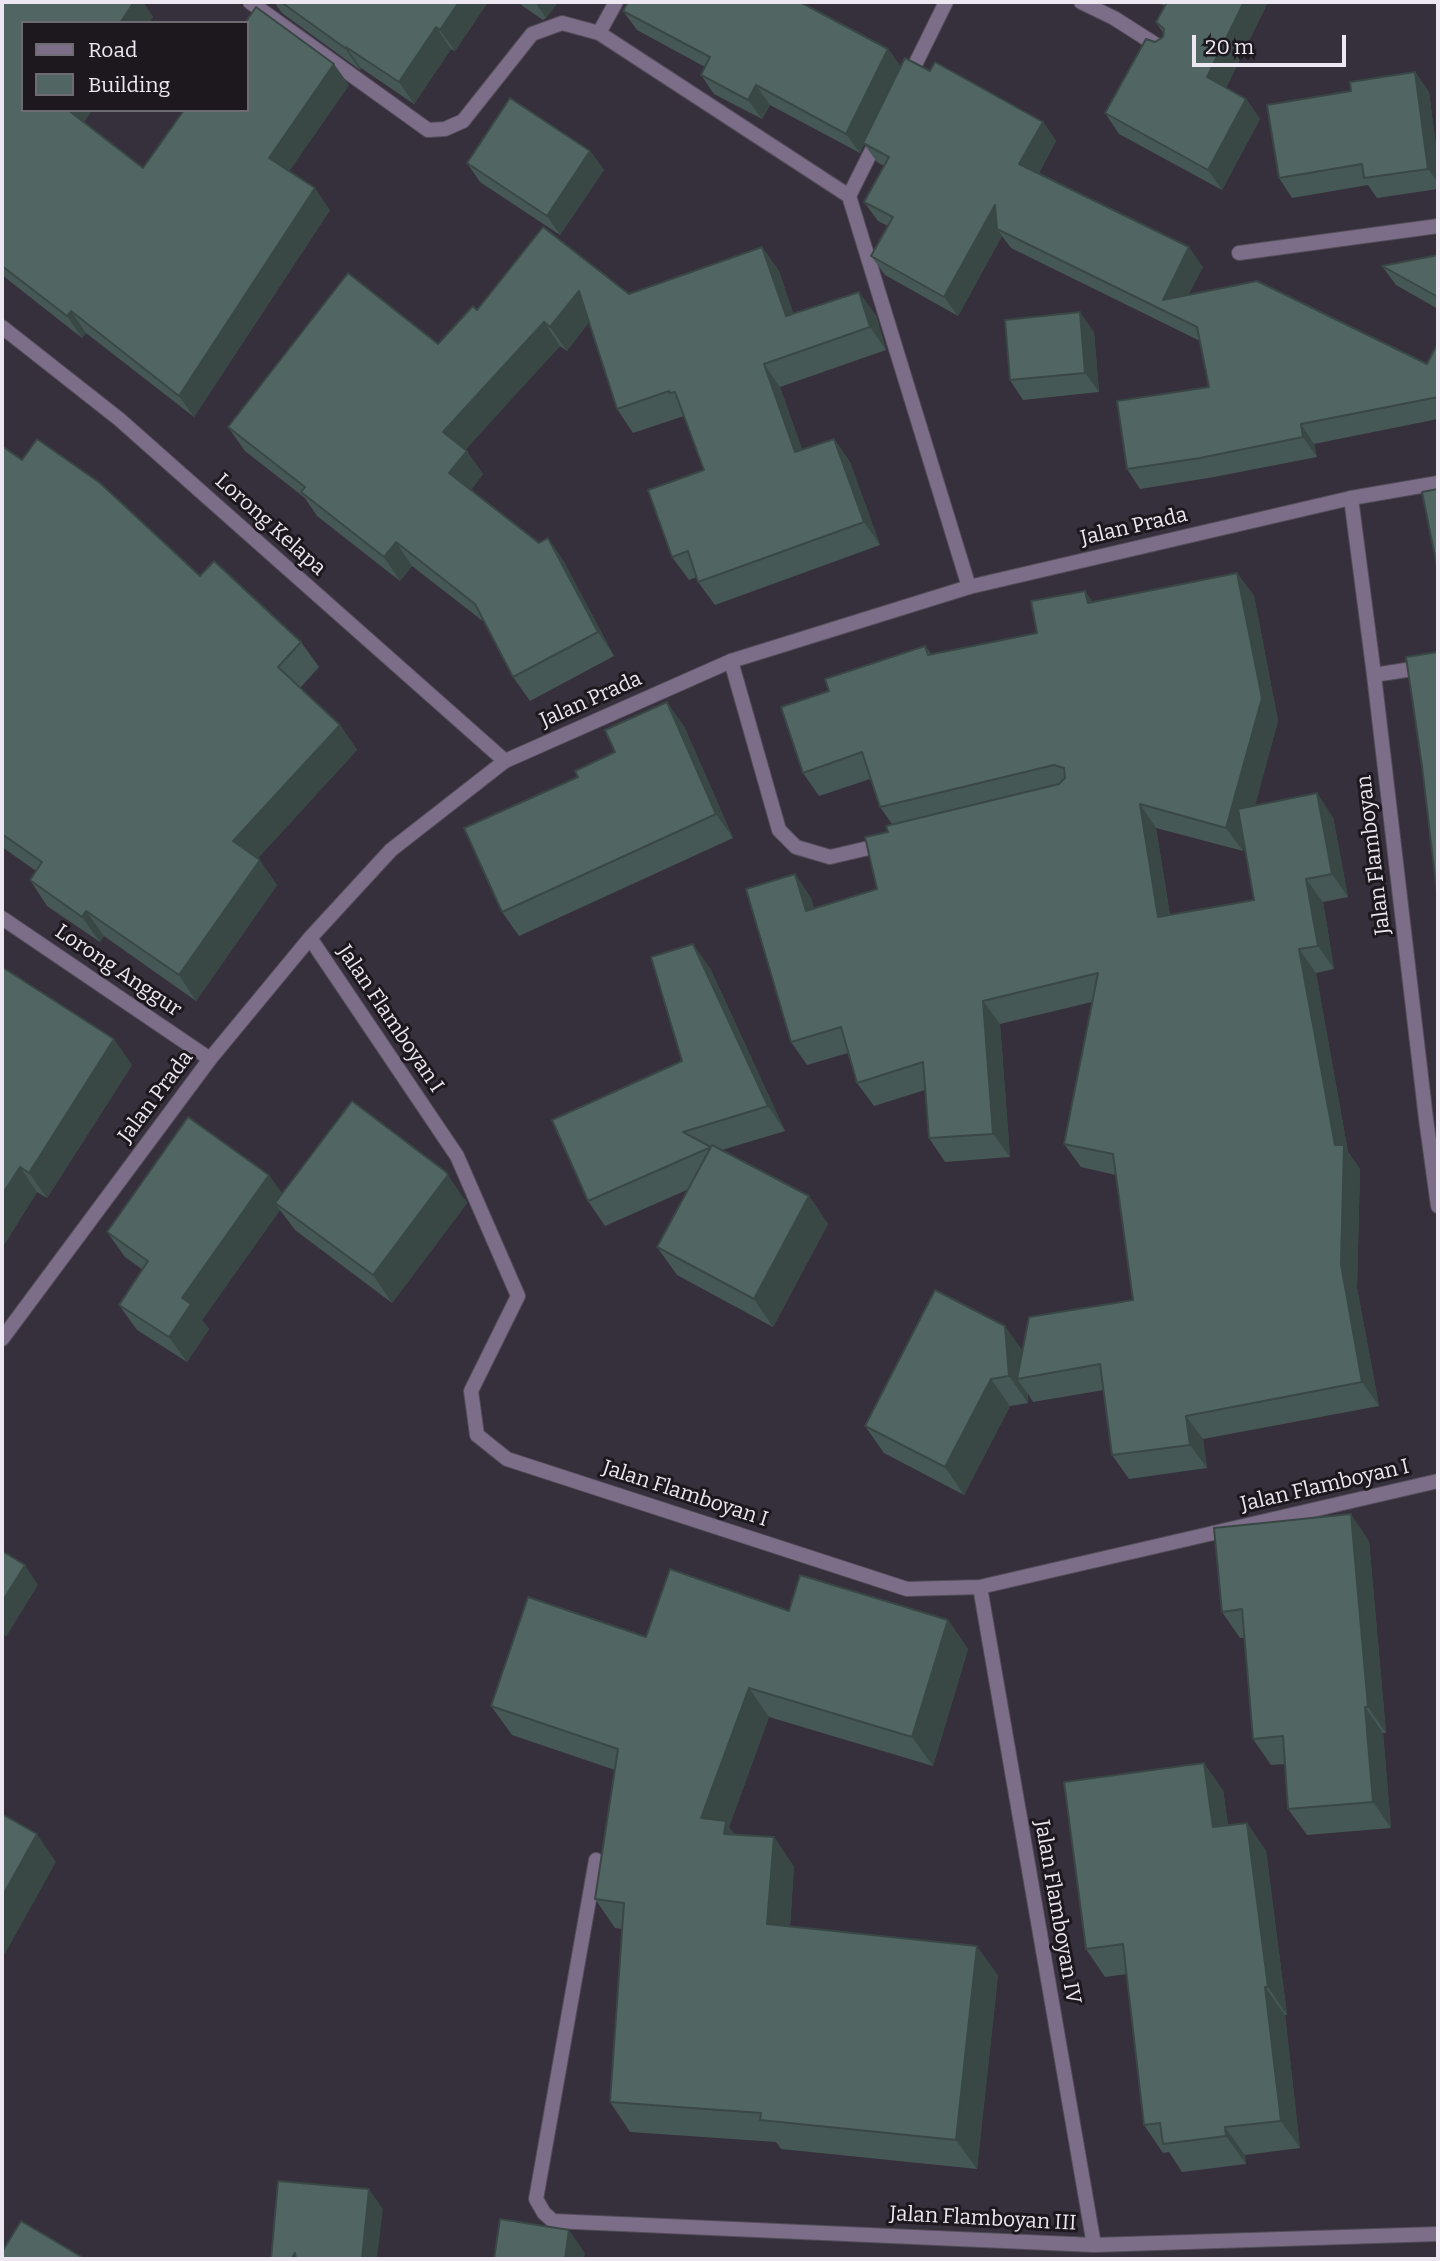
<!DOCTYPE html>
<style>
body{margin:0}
#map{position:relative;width:1440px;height:2261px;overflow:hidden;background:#362f3c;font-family:Bitter,serif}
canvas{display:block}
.frame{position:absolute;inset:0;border:4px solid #ece7f0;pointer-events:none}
.legend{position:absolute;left:21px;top:21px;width:228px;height:91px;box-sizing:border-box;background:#1c181e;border:2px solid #6f6b72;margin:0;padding:9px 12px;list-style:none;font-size:21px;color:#ece7f0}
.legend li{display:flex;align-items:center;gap:14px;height:35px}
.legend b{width:35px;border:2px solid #6f6b72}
.scale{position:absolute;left:1192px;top:35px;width:154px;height:32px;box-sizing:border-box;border:4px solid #ece7f0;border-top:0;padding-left:9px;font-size:21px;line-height:24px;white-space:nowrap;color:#ece7f0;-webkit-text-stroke:5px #1c181e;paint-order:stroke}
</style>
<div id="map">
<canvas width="1440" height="2261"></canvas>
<div class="frame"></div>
<ul class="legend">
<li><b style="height:9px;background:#7c6e88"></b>Road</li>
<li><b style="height:19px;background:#516663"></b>Building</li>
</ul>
<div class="scale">20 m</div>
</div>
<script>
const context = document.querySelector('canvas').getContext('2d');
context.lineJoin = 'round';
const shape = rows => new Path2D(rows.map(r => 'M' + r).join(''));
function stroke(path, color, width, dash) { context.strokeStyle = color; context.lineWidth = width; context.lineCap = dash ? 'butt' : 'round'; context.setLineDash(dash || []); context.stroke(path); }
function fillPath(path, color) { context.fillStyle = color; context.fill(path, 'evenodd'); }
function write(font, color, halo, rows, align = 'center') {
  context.font = font + ' Bitter,serif'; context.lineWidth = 6; context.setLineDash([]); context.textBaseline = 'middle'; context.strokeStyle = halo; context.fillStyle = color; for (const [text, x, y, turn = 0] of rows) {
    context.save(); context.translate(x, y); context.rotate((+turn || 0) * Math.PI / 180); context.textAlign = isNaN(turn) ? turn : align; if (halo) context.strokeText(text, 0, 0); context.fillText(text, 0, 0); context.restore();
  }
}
const minor = shape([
 [250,2,428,130,445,129,463,121,532,34,562,23,599,33,849,196],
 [1081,2,1114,18,1161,48],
 [599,33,616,2],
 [908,79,946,2],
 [878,138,849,196,969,587],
 [1239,253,1438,226],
 [2,327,119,419,505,761],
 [1351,498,1374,675,1426,1119,1438,1206],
 [731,661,779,830,796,847,830,857,886,844],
 [1374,675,1438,665],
 [2,918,210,1059],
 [310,938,457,1156,518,1296,471,1391,477,1435,507,1459,907,1589,980,1587,1438,1481],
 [980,1587,1094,2245],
 [596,1860,536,2199,544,2213,553,2221,1094,2245,1438,2234]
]);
const tertiary = shape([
 [2,1339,210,1059,310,938,391,850,505,761,731,661,969,587,1351,498,1438,483]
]);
const wall = shape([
 [2,2,143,2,153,17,84,122,143,168,349,85,289,171,330,210,194,417,86,333,82,338,2,275],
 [274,2,488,2,455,51,451,49,414,104,361,68,360,70,282,13],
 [517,2,558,2,546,18,543,20],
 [1156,2,1268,2,1226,88,1246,99,1260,119,1222,190,1119,134,1105,113,1155,42,1163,37,1163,33,1156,22,1165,6],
 [623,11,888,49,901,67,930,71,1043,122,1056,141,1039,173,1203,267,1188,295,1427,364,1438,343,1438,419,1314,444,1317,457,1214,477,1140,489,1127,469,1209,387,1200,341,1011,248,1002,236,958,316,885,275,871,256,888,226,878,221,864,202,884,166,877,162,864,144,860,153,770,105,762,119,714,94,701,75,705,67,637,30],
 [1415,72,1429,92,1438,162,1438,189,1377,198,1368,185,1292,198,1279,178,1351,91],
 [590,151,604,170,560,235,480,182,467,163],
 [762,247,779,271,793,313,876,315,886,350,780,387,802,450,834,439,850,462,880,545,715,605,698,582,697,577,689,580,672,557,704,470,684,416,633,433,617,409,589,322,567,351,560,346,465,449,483,474,471,490,539,543,548,538,564,562,614,656,530,701,513,677,484,622,412,566,400,581,317,516,305,498,245,451,228,427,438,344,477,310,629,294],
 [1438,255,1438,309,1396,285,1382,266],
 [1094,332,1099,392,1023,400,1010,380],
 [2,446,301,642,319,667,300,688,340,725,357,750,258,858,277,885,196,1001,104,936,100,942,47,906,30,880,36,871,2,847],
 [1237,573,1254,596,1278,721,1255,805,1333,817,1348,897,1323,902,1334,969,1316,973,1348,1152,1360,1169,1357,1288,1379,1406,1203,1439,1207,1468,1129,1479,1112,1455,1104,1390,1033,1402,1028,1394,1028,1403,1010,1406,964,1495,884,1453,865,1426,1133,1300,1116,1175,1081,1167,1064,1144,1092,1002,1000,1024,1010,1157,945,1162,929,1138,925,1090,874,1106,857,1083,848,1053,807,1065,791,1042,795,874,811,898,814,908,877,889,888,832,892,824,880,807,870,779,819,796,803,773,829,691,925,646,931,654,1037,633,1093,602],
 [1156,828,1243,851,1244,845,1254,900,1170,915],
 [684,726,733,838,519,936,502,912,578,777,615,752],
 [2,967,132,1065,47,1198,37,1192,2,1248],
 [710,968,785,1131,722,1150,809,1196,828,1224,773,1327,677,1275,657,1247,689,1189,605,1226,588,1201,682,1061],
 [282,1193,465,1199,467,1203,392,1303,295,1230,280,1210,202,1320,209,1329,187,1362,137,1330,119,1305,143,1270,125,1257,107,1232],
 [1369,1541,1386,1733,1383,1733,1391,1828,1307,1835,1288,1809,1285,1764,1271,1765,1253,1739,1244,1638,1240,1638,1222,1612],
 [789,1611,948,1620,968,1649,933,1766,769,1717,729,1827,735,1835,774,1837,794,1867,790,1927,998,1975,977,2169,781,2149,776,2142,630,2132,610,2102,622,1929,615,1928,595,1899,615,1770,512,1735,491,1706,646,1637],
 [1223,1790,1228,1825,1247,1823,1266,1851,1287,2015,1285,2015,1300,2148,1245,2155,1246,2164,1182,2172,1169,2152,1163,2153,1144,2125,1127,1974,1105,1977,1086,1949]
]);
const shadedWall = shape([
 [133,2,143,2,153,17,149,23,120,23],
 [459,2,488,2,455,51,440,30],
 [535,2,558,2,546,18],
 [1244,2,1268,2,1221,98,1207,77],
 [436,27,451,49,414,104,399,82],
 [346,47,361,68,360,70,345,48],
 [888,49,902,69,860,153,846,134],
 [334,64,349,85,284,179,269,158],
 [1415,72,1429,92,1438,162,1438,183,1428,169],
 [756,85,770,105,762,119,748,100],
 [1246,99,1260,119,1222,190,1208,170],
 [67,110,92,110,80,129],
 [1043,122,1056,141,1033,183,1019,164],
 [590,151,604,170,560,235,547,216],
 [315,188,330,210,194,417,179,396],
 [995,205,997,229,1002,236,958,316,944,297],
 [762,247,779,271,802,339,786,316],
 [1189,247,1203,267,1177,317,1163,300],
 [579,291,595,314,567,351,550,327],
 [859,292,876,315,886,350,870,327],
 [71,311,86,333,82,338,67,316],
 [1080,312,1094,332,1099,392,1085,373],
 [544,322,560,346,460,456,443,432],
 [764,364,780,387,812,476,795,452],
 [1301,424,1314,444,1317,457,1303,437],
 [834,439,850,462,880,545,864,522],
 [467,451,483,474,466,497,449,473],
 [548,538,564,562,614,656,598,632],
 [396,542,412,566,400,581,384,557],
 [1237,573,1254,596,1278,721,1243,851,1226,828],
 [1085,591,1102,614,1088,603],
 [667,702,684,726,733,838,716,814],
 [340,725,357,750,251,866,233,841],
 [1317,793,1333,817,1348,897,1332,874],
 [1140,804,1156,828,1174,941,1158,917],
 [260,860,277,885,196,1001,179,975],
 [795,874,811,898,822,934,806,911],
 [1306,879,1323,902,1334,969,1318,946],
 [86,911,104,936,100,942,82,917],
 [693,944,710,968,785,1131,768,1106],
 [1299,949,1316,973,1348,1152,1360,1169,1357,1288,1379,1406,1362,1382,1341,1264,1335,1145],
 [983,1001,1000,1024,1010,1157,993,1134],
 [114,1039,132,1065,47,1198,29,1173],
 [20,1167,37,1192,2,1248,2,1195],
 [446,1172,467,1203,392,1303,373,1275],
 [269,1175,287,1200,275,1203,280,1210,202,1320,209,1329,187,1362,169,1337,182,1298],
 [809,1196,828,1224,773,1327,754,1299],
 [1005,1326,1025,1354,1017,1379,1028,1394,1028,1403,1009,1376],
 [991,1379,1010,1406,964,1495,945,1467],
 [1186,1416,1203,1439,1207,1468,1190,1445],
 [1351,1514,1369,1541,1386,1733,1368,1707],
 [25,1565,38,1585,6,1637,2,1632,2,1602],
 [948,1620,968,1649,933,1766,912,1737],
 [749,1688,769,1717,729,1827,746,1851,701,1818],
 [1365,1707,1383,1733,1391,1828,1373,1802],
 [1204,1763,1223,1790,1232,1855,1213,1827],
 [1247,1823,1266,1851,1287,2015,1268,1987],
 [37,1834,56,1862,2,1959,2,1897],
 [774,1837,794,1867,788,1953,767,1924],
 [977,1946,998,1975,977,2169,956,2140],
 [1265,1987,1285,2015,1300,2148,1281,2121],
 [1225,2127,1245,2155,1246,2164,1226,2136],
 [369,2189,383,2209,377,2259,362,2259],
 [569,2230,585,2253,584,2259,565,2259]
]);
const building = shape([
 [2,2,134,2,120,23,23,23,23,110,68,110,143,168,184,110,247,110,247,23,245,23,256,7,334,64,269,158,315,188,179,396,71,311,67,316,2,266,2,2],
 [281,2,459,2,440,30,436,27,399,82,346,47,345,48,281,2],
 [628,2,800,2,888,49,846,134,756,85,748,100,701,75,710,57,623,11,628,2],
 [1167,2,1244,2,1207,77,1246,99,1208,170,1105,113,1146,39,1155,42,1163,37,1164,29,1156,22,1167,2],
 [905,58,930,71,935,62,1043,122,1019,164,1189,247,1163,300,1257,281,1427,364,1438,343,1438,397,1301,424,1303,437,1200,458,1127,469,1117,401,1209,387,1197,327,997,229,995,205,944,297,871,256,893,217,864,202,889,157,863,143,905,58],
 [1415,72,1428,169,1364,178,1362,164,1279,178,1267,105,1351,91,1350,82,1415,72],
 [510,98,590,151,547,216,467,163,510,98],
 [543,227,629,294,762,247,786,316,859,292,870,327,764,364,795,452,834,439,864,522,698,582,688,551,672,557,648,490,704,470,675,392,670,393,669,391,617,409,579,291,550,327,544,322,443,432,467,451,449,473,539,543,548,538,598,632,513,677,475,604,396,542,384,557,301,492,305,487,228,427,348,273,438,344,473,306,477,310,543,227],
 [1438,255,1438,297,1382,266,1438,255],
 [1080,312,1085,373,1010,380,1005,320,1080,312],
 [37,439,100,483,200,576,214,561,301,642,278,667,340,725,233,841,260,860,179,975,86,911,82,917,30,880,42,862,2,834,2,446,22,460,37,439],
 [1438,489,1438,571,1422,492,1438,489],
 [1237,573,1262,698,1226,828,1140,804,1158,917,1254,900,1238,809,1317,793,1332,874,1306,879,1318,946,1299,949,1335,1145,1344,1145,1341,1264,1362,1382,1186,1416,1190,1445,1112,1455,1100,1364,1017,1379,1029,1317,1133,1300,1113,1154,1064,1144,1098,973,983,1001,993,1134,929,1138,923,1062,857,1083,841,1027,791,1042,746,889,795,874,806,911,877,889,865,837,888,832,886,826,1059,784,1065,778,1064,768,1054,765,880,807,862,752,803,773,781,707,829,691,825,679,925,646,928,655,1037,633,1031,601,1085,591,1088,603,1237,573],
 [1438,652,1438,902,1422,766,1406,657,1438,652],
 [667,702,716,814,502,912,464,828,578,777,575,771,615,752,605,730,667,702],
 [693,944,768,1106,683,1132,711,1147,588,1201,552,1120,682,1061,651,957,693,944],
 [2,967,114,1039,29,1173,20,1167,2,1195,2,967],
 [352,1101,446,1172,448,1175,373,1275,275,1203,352,1101],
 [188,1117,269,1175,182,1298,191,1304,169,1337,119,1305,148,1261,107,1232,188,1117],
 [712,1145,809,1196,754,1299,657,1247,712,1145],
 [935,1290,1005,1326,1009,1376,991,1379,945,1467,865,1426,935,1290],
 [1351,1514,1368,1707,1365,1707,1373,1802,1288,1809,1283,1736,1253,1739,1242,1609,1222,1612,1214,1528,1351,1514],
 [2,1551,25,1565,2,1602,2,1551],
 [670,1569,789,1611,800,1575,948,1620,912,1737,749,1688,701,1818,726,1821,724,1834,774,1837,767,1924,977,1946,956,2140,760,2120,761,2113,610,2102,624,1903,595,1899,618,1749,491,1706,528,1597,646,1637,670,1569],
 [1204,1763,1213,1827,1247,1823,1268,1987,1265,1987,1281,2121,1225,2127,1226,2136,1163,2144,1160,2123,1144,2125,1123,1944,1086,1949,1064,1782,1204,1763],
 [2,1814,37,1834,2,1897,2,1814],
 [278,2181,369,2189,362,2259,296,2259,295,2253,291,2259,271,2259,278,2181],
 [500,2219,569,2230,565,2259,494,2259,500,2219],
 [21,2221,85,2259,2,2259,2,2252,21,2221]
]);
const streetNames = [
 ["Lorong Kelapa",270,525,42],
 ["Jalan Prada",1134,527,-13],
 ["Jalan Prada",591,700,-24],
 ["Jalan Flamboyan",1374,855,-97],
 ["Lorong Anggur",118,971,34],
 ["Jalan Flamboyan I",390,1019,56],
 ["Jalan Prada",156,1097,-53],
 ["Jalan Flamboyan I",1325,1486,-13],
 ["Jalan Flamboyan I",685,1494,18],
 ["Jalan Flamboyan IV",1057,1912,80],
 ["Jalan Flamboyan III",983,2219,3]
];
stroke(minor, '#534c59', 16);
stroke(tertiary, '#534c59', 16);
stroke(minor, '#7c6e88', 14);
stroke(tertiary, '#7c6e88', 14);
fillPath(wall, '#465855');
fillPath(shadedWall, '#394745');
fillPath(building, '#516663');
stroke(building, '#394745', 2);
write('21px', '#ece7f0', '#1c181e', streetNames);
</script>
